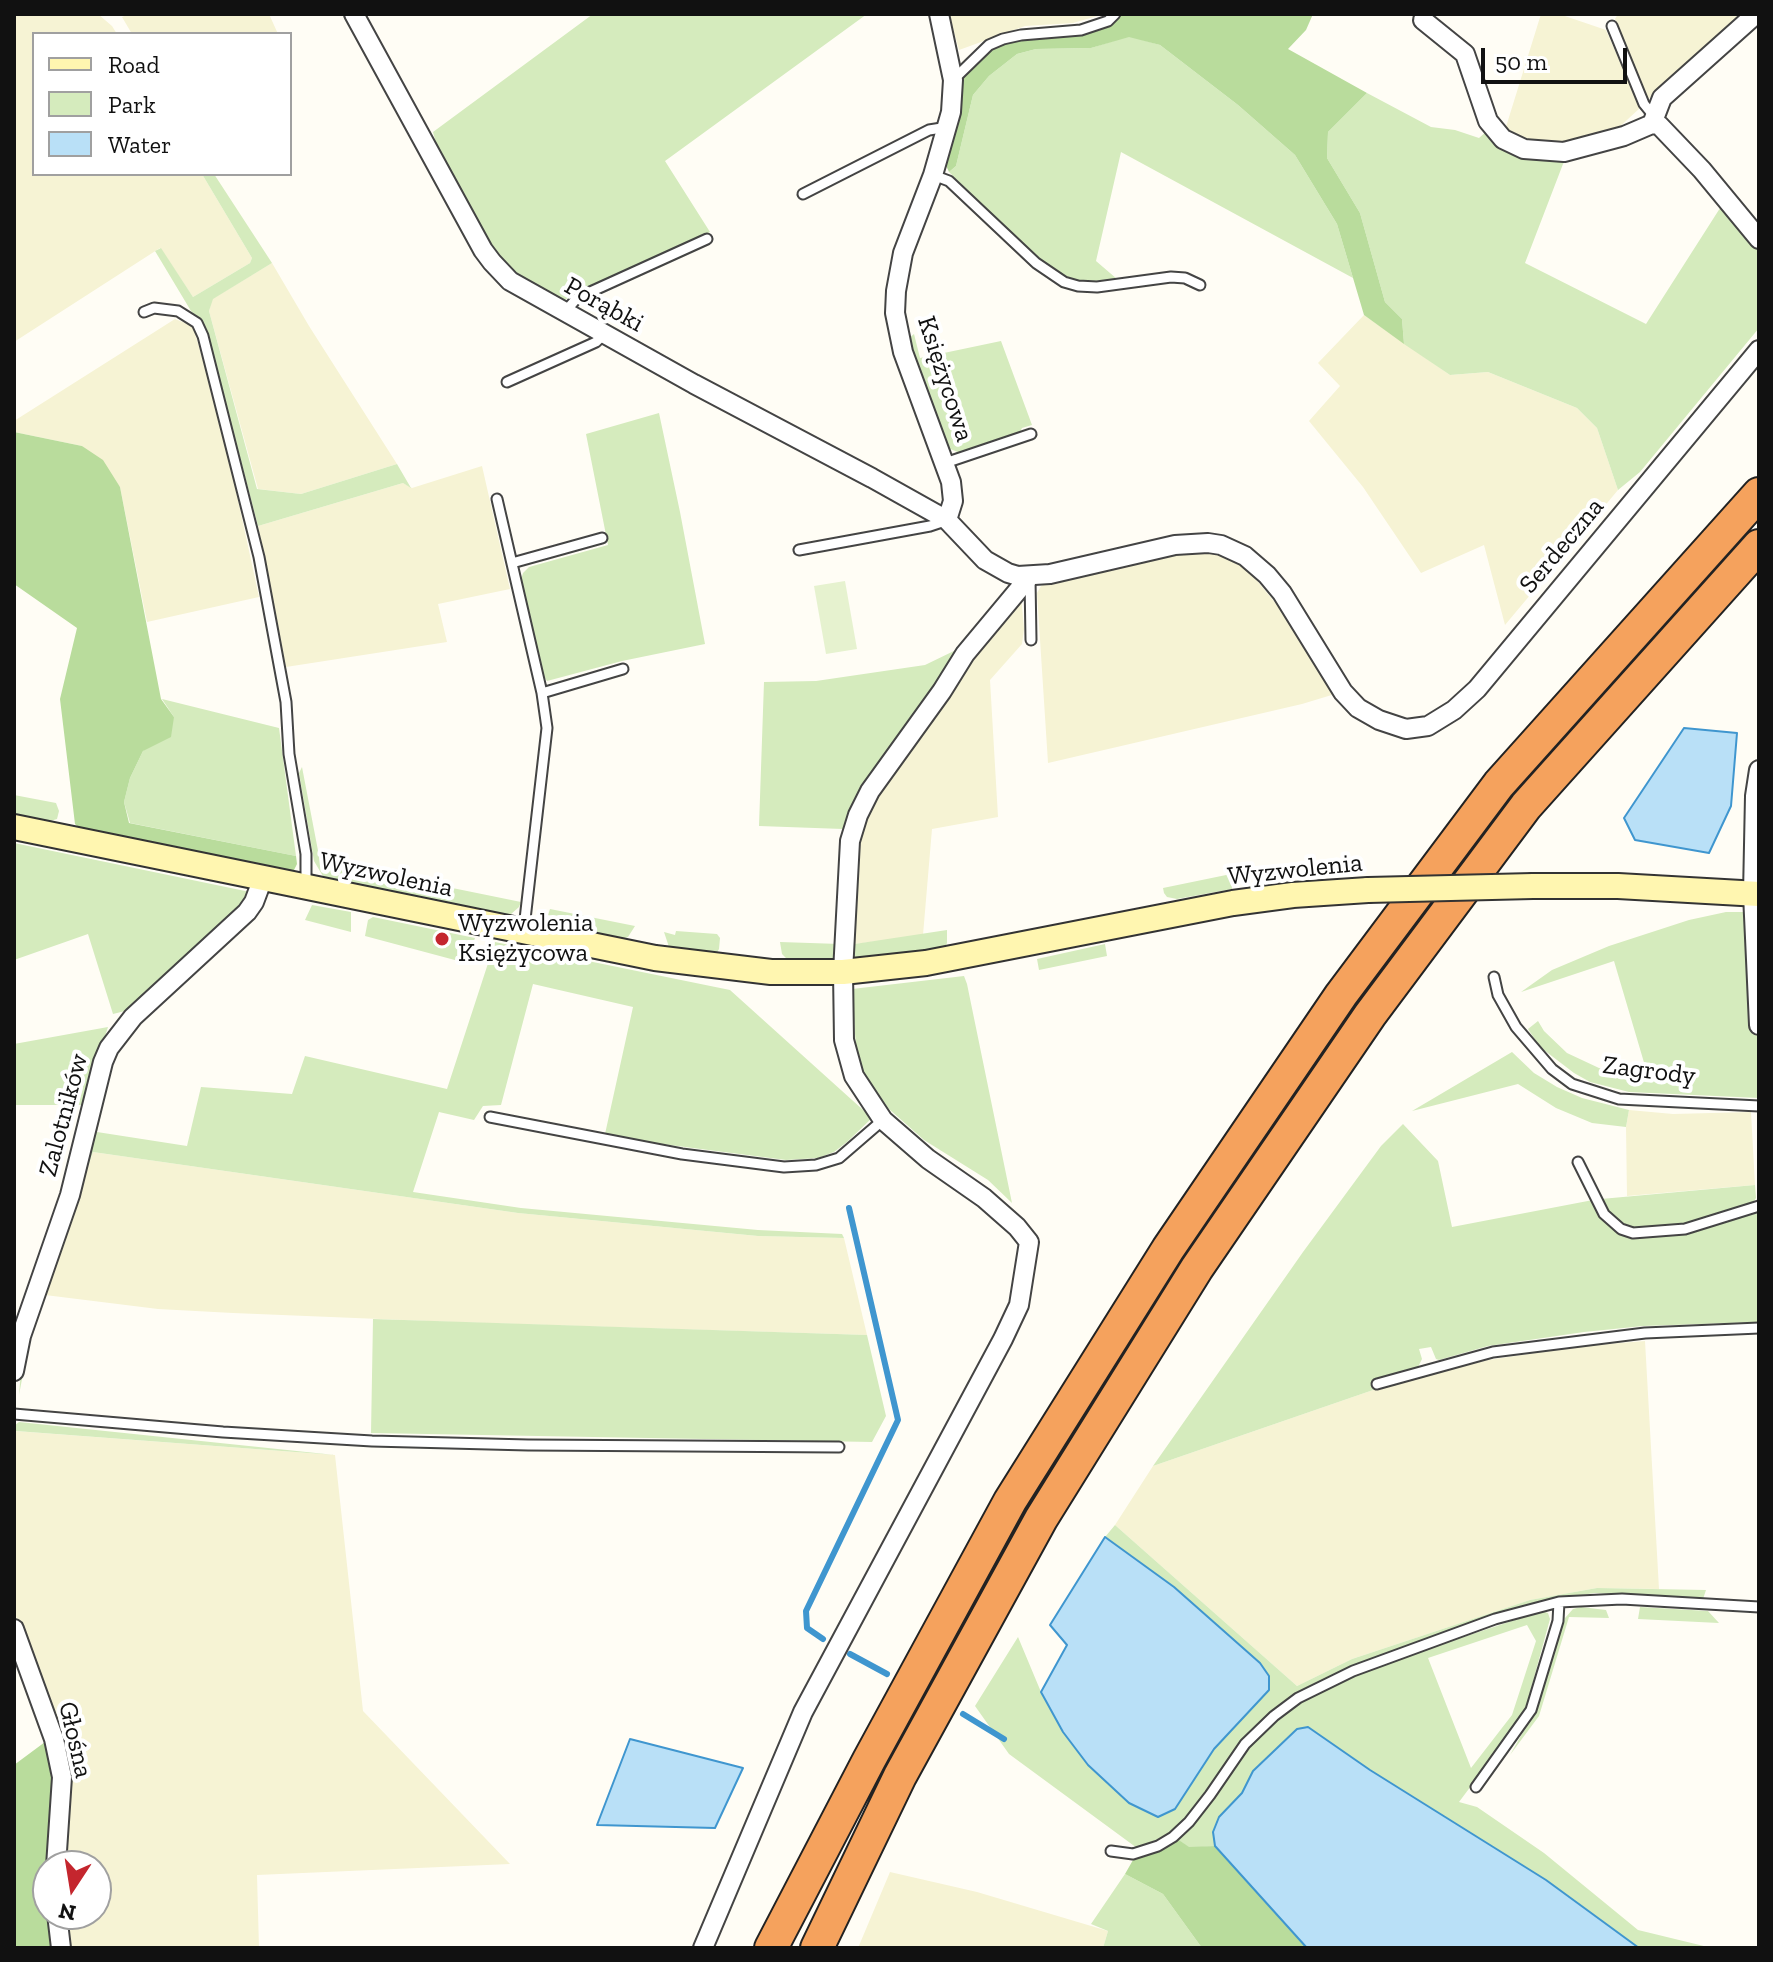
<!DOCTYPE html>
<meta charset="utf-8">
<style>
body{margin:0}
#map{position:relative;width:1773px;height:1962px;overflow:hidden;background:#fffdf5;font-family:"Zilla Slab",serif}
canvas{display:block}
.frame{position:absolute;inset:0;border:16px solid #111;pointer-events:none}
.legend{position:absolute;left:32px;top:32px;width:260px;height:144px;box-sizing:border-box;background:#fff;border:2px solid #a0a0a0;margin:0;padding:10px 14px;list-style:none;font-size:24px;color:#111}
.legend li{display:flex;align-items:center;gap:16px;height:40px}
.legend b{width:40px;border:2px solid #a0a0a0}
.north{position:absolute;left:32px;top:1850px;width:80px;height:80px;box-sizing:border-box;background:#fff;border:2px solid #a0a0a0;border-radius:50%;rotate:192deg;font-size:22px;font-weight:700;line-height:32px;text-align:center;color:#111}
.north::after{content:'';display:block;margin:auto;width:28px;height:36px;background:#c4262e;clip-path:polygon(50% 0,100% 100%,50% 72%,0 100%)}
.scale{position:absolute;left:1481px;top:48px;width:146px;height:36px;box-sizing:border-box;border:4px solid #111;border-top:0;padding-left:10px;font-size:24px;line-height:28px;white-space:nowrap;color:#111;-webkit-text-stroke:6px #fff;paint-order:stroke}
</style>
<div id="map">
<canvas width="1773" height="1962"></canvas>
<div class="frame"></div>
<ul class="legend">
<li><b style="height:10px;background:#fff6b0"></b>Road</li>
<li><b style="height:22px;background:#d5ebbd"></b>Park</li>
<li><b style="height:22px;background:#b9e0f7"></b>Water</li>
</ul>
<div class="north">N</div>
<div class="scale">50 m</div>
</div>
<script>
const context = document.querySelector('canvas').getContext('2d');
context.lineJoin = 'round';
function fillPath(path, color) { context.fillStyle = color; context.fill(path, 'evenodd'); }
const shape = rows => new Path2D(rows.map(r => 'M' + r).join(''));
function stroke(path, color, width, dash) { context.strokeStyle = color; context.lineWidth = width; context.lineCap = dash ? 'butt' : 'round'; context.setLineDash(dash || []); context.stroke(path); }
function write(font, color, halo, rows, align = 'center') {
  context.font = font + ' "Zilla Slab",serif'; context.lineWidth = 8; context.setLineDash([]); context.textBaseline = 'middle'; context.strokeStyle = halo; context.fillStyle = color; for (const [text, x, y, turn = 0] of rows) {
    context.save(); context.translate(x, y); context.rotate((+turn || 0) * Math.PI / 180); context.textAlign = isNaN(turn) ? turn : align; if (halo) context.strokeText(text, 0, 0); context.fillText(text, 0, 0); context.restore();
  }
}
const farmland = shape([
 [14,14,98,14,112,26,117,34,34,34,34,174,202,174,252,258,250,263,193,297,160,248,14,342],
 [129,14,269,14,278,34,132,34,122,17],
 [949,14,1104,14,1073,23,1025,26,959,50],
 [1541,14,1559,14,1606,30,1640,108,1615,131,1571,142,1549,144,1527,140,1505,130],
 [1618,14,1746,14,1648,99,1615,19],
 [272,263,309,326,397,464,301,494,258,489,209,311,212,299],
 [1364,315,1450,375,1488,372,1577,408,1597,428,1618,490,1505,625,1484,545,1421,573,1363,487,1309,421,1340,386,1318,363],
 [175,319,193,326,222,426,259,597,147,622,120,487,82,446,14,432,14,421],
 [482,466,510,589,438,604,447,642,286,667,258,526,403,483,412,488],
 [1175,551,1218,551,1245,566,1281,610,1335,694,1302,704,1048,763,1037,593,1041,586,1050,581],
 [1021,595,1024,629,1022,644,990,680,998,817,932,829,923,935,848,945,856,840,863,817,969,657],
 [1629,1110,1673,1114,1751,1112,1755,1185,1627,1196,1626,1127],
 [93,1152,518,1213,758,1236,844,1238,867,1335,453,1322,233,1313,158,1309,45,1295],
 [1645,1341,1659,1589,1597,1588,1530,1600,1352,1659,1297,1686,1115,1525,1153,1466,1376,1389,1488,1360,1582,1346],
 [15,1431,335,1455,363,1711,510,1864,257,1875,259,1948,68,1948,65,1914,96,1914,96,1866,63,1866,60,1733,14,1611],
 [890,1872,977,1892,1108,1931,1103,1948,858,1948]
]);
const green = shape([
 [593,14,867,14,665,161,710,232,562,301,519,281,491,249,440,158,433,132],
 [1129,36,1160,45,1238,105,1295,155,1337,224,1353,278,1121,152,1096,261,1117,279,1082,282,1068,279,1042,263,949,172,956,166,973,95,989,76,1017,54,1036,49,1091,48],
 [1367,93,1431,127,1455,130,1479,138,1488,130,1569,156,1563,164,1525,263,1646,324,1722,205,1759,249,1759,328,1640,472,1618,490,1597,428,1577,408,1488,372,1450,375,1404,344,1402,319,1385,302,1360,213,1327,158,1328,132],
 [202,174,214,174,272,263,213,299,209,311,257,489,301,494,397,464,411,488,403,483,258,526,206,328,191,311,155,251,161,248,193,297,250,263,252,258],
 [914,334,920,358,1001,341,1032,425,1022,428,1019,434,960,453,948,448,914,366,909,338],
 [659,413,680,512,705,644,622,661,547,681,542,674,521,580,523,573,529,567,608,545,586,434],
 [958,649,937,686,864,785,850,810,843,829,759,826,764,682,816,681,925,665],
 [162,699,279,728,296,856,130,823,124,802,130,778,143,751,174,717],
 [302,767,320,861,521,902,519,907,510,915,500,917,331,883,324,878,314,861,299,773],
 [14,795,56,803,59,811,57,819,47,822,14,816],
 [14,843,250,892,246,902,129,1010,113,1014,88,934,14,960],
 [1231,874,1232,889,1177,899,1167,897,1164,893,1163,888],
 [312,905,351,912,351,932,305,920],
 [550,909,635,926,628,937,621,939,592,933,568,921,548,915],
 [1726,912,1759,912,1759,1098,1629,1092,1590,1082,1574,1073,1540,1047,1528,1029,1538,1021,1544,1031,1567,1053,1599,1068,1648,1076,1614,961,1521,992,1552,970,1609,946,1689,920],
 [373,917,475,938,466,963,365,936,368,920],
 [947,930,947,943,944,949,851,962,848,945],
 [676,931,717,934,720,938,719,949,715,956,677,951,669,947,664,932,675,935],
 [495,942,730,990,872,1118,847,1142,834,1152,818,1158,786,1160,654,1143,605,1134,633,1007,533,984,501,1105,483,1106,474,1120,439,1112,413,1192,521,1208,758,1230,842,1234,844,1238,758,1236,518,1213,93,1152,30,1337,19,1395,22,1358,102,1087,107,1086,97,1132,187,1146,201,1087,292,1094,305,1056,447,1089],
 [780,942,840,944,839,962,794,962,787,959,782,954],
 [1105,944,1107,956,1039,970,1037,959],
 [964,976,967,984,1012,1203,988,1180,924,1140,889,1109,864,1074,856,1048,852,989],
 [108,1027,83,1105,14,1105,14,1044],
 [1512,1052,1534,1073,1557,1087,1582,1098,1629,1110,1626,1127,1592,1123,1556,1108,1518,1084,1412,1111],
 [1403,1124,1438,1161,1452,1227,1593,1200,1604,1221,1613,1229,1634,1238,1682,1233,1758,1213,1759,1322,1643,1326,1584,1332,1488,1346,1439,1360,1436,1359,1431,1347,1419,1349,1422,1359,1417,1369,1373,1382,1376,1389,1153,1466,1303,1252,1381,1146],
 [1755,1185,1756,1198,1752,1204,1674,1226,1639,1230,1630,1228,1612,1216,1601,1199],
 [373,1319,867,1335,886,1416,872,1442,371,1433],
 [19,1422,335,1455,16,1431,14,1440,14,1426],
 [1115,1525,1297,1686,1352,1659,1530,1600,1597,1588,1706,1590,1703,1599,1594,1593,1530,1604,1469,1623,1320,1681,1298,1694,1250,1733,1183,1822,1167,1835,1137,1848,1009,1754,975,1706,1018,1637,1041,1692,1063,1732,1088,1765,1129,1803,1175,1809,1214,1749,1269,1690,1269,1676,1260,1663,1174,1587,1105,1537],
 [1581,1607,1606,1610,1609,1618,1569,1617,1539,1716,1510,1755,1535,1711,1565,1618,1573,1609],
 [1640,1607,1708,1611,1719,1623,1638,1619],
 [1542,1611,1548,1613,1550,1619,1526,1707,1516,1726,1459,1802,1477,1807,1544,1853,1638,1930,1712,1948,1635,1946,1546,1880,1370,1770,1308,1727,1253,1771,1242,1793,1219,1817,1213,1832,1215,1846,1189,1848,1176,1838,1211,1802,1252,1743,1288,1709,1364,1670],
 [1527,1625,1536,1641,1512,1715,1471,1768,1428,1658],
 [1125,1874,1163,1894,1202,1948,1103,1948,1108,1931,1091,1924]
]);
const forest = shape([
 [1120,14,1313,14,1306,30,1288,49,1367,93,1328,132,1327,158,1360,213,1385,302,1402,319,1404,344,1364,315,1337,224,1295,155,1238,105,1160,45,1129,37,1091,48,1036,49,1017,54,989,76,973,95,956,166,949,172,944,161,957,82,991,48,1022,38,1096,30,1111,24],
 [14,432,82,446,103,460,120,487,161,699,174,717,171,737,143,751,130,778,124,802,129,823,296,856,297,864,294,870,288,872,82,831,75,824,60,699,77,628,14,584],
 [45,1742,53,1778,48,1914,52,1914,55,1948,15,1948,14,1765],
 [1176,1838,1189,1847,1215,1846,1307,1948,1202,1948,1163,1894,1125,1874,1133,1860,1155,1852]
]);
const pitch = shape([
 [845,581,857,649,826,654,814,586]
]);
const water = shape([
 [1684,728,1737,733,1731,806,1709,853,1635,840,1624,818,1684,728],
 [1105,1537,1174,1587,1260,1663,1269,1676,1269,1690,1214,1749,1175,1809,1158,1817,1129,1803,1088,1765,1063,1732,1041,1692,1067,1645,1050,1625,1105,1537],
 [1308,1727,1370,1770,1546,1880,1639,1948,1307,1948,1215,1846,1213,1832,1219,1817,1242,1793,1253,1771,1297,1729,1308,1727],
 [630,1739,743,1768,715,1828,597,1825,630,1739]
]);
const stream = shape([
 [823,1639,807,1628,806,1611,898,1420,849,1208],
 [850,1654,887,1674],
 [963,1714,1004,1739]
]);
const lane = shape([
 [1612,26,1644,104,1653,115],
 [953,80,989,45,1003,39,1021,35,1081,30,1108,21,1115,14],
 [933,175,949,181,1036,263,1064,282,1078,286,1097,287,1171,277,1185,278,1200,285],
 [803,194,929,130,948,127],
 [144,312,154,308,178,311,197,323,203,336,259,557,286,702,289,754,306,854,306,884],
 [564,313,577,298,707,239],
 [507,382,596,342,604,334],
 [945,463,1031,434],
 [497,499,542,693,547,728,524,928],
 [799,550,930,526,945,521],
 [512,563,602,538],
 [1030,579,1031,640],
 [542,693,623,669],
 [1494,977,1498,995,1516,1027,1552,1069,1572,1084,1619,1099,1759,1106],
 [490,1117,682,1154,784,1167,816,1165,839,1158,883,1120],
 [1578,1162,1604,1214,1621,1229,1633,1233,1685,1229,1759,1206],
 [1377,1384,1493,1352,1645,1333,1759,1328],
 [14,1414,223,1432,372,1441,528,1445,839,1447],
 [1476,1787,1531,1710,1558,1621,1559,1602],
 [1111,1851,1133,1854,1158,1846,1173,1837,1189,1822,1210,1795,1245,1744,1274,1716,1298,1698,1353,1671,1495,1619,1559,1602,1622,1599,1759,1607]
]);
const street = shape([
 [354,14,483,250,492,262,510,281,694,384,872,478,947,520],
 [939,14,953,80,951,112,933,175,903,253,896,291,895,313,903,352,951,482,953,501,947,520,985,560,1008,573,1018,576,1050,574,1175,545,1208,543,1221,545,1245,556,1267,575,1282,593,1343,692,1358,708,1379,720,1406,729,1428,726,1454,710,1477,689,1759,350],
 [1423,20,1465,54,1488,121,1503,139,1524,149,1564,152,1624,136,1652,124,1659,125,1702,170,1759,239],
 [1652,124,1662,98,1756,14],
 [1759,770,1755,796,1753,894,1759,1025],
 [14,1371,21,1336,70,1195,103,1062,109,1048,133,1017,247,912,254,902,263,878],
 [14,1629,54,1739,62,1777,56,1866],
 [57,1914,61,1948],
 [703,1948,803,1712,1003,1339,1019,1305,1029,1242,1017,1227,984,1198,928,1159,883,1120,854,1076,844,1040,843,972,850,841,858,815,870,791,942,691,965,654,1030,576]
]);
const secondary = shape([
 [14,827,655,958,771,972,843,972,926,963,1233,903,1293,895,1368,890],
 [1533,886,1618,886,1759,894]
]);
const highway = shape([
 [771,1948,869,1760,1010,1501,1168,1249,1341,995,1499,784,1759,494],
 [817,1948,900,1776,1041,1519,1197,1268,1370,1015,1526,806,1759,546]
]);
const secondaryBridge = shape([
 [1368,890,1533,886]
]);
const markers = [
 [442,939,8,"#c4262e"]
];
const streetNames = [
 ["Porąbki",604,305,29],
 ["Księżycowa",945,379,72],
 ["Serdeczna",1562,546,-50],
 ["Wyzwolenia",1295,870,-6],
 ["Wyzwolenia",386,875,12],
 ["Zagrody",1649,1071,7],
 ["Zalotników",64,1115,-75],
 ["Głośna",75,1740,77]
];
const poiNames = [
 ["Wyzwolenia",458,924],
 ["Księżycowa",458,954]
];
fillPath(farmland, '#f6f3d4');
fillPath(green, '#d5ebbd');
fillPath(forest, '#b9dc9c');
fillPath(pitch, '#e6f2cf');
fillPath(water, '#b9e0f7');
stroke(water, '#3f96cf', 2);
stroke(stream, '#3f96cf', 6);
stroke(lane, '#444', 13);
stroke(street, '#444', 22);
stroke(secondary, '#333', 28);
stroke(highway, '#222', 36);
stroke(lane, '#fff', 9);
stroke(street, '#fff', 18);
stroke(secondary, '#fff6b0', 24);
stroke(highway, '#f5a25d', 32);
stroke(secondaryBridge, '#333', 28, []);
stroke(secondaryBridge, '#fff6b0', 24);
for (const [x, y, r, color] of markers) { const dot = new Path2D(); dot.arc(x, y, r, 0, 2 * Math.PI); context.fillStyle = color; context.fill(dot); stroke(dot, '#fff', 3); }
write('26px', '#111', '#fff', streetNames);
write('26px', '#111', '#fff', poiNames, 'left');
</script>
